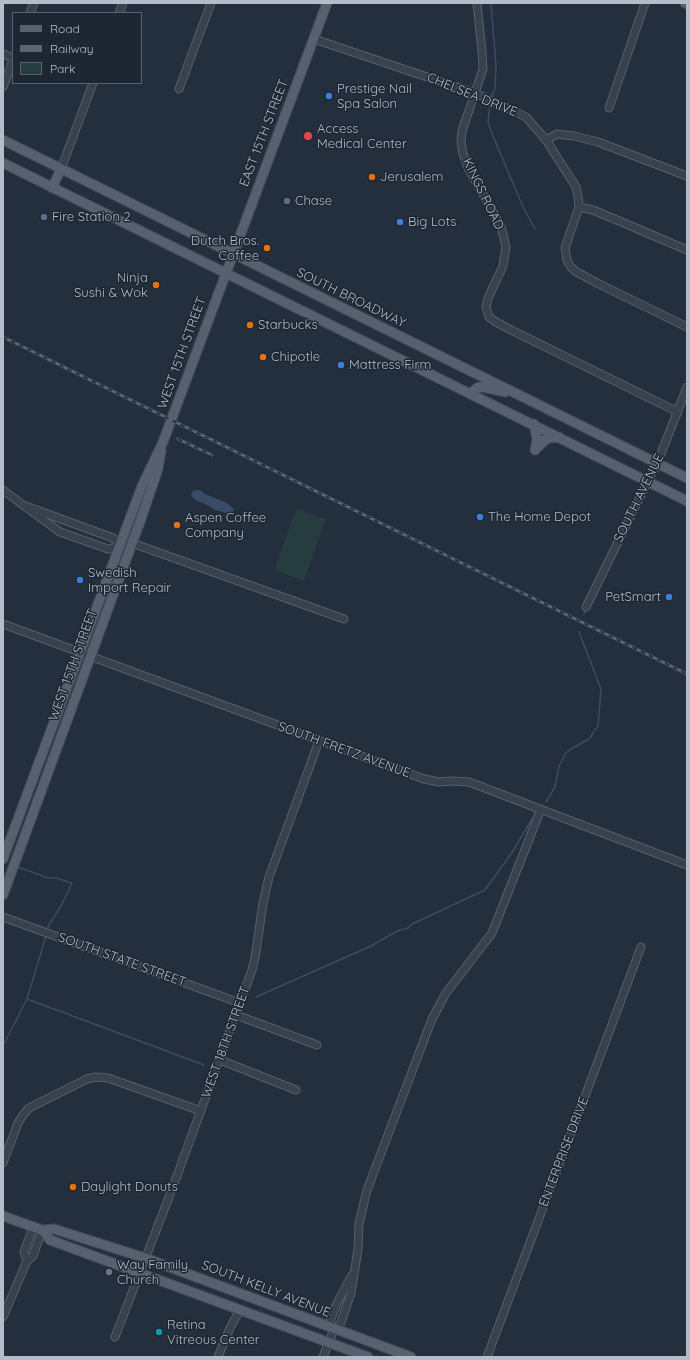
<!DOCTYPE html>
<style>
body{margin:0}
#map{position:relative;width:690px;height:1360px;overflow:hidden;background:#242f3e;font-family:Quicksand,sans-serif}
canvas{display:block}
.frame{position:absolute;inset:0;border:4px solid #b4bcc9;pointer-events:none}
.legend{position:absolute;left:12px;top:12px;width:130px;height:72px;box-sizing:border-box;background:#1d2633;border:1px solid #59626f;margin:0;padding:5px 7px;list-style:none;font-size:12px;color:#b4bcc9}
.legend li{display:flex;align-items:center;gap:8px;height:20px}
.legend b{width:20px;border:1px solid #59626f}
</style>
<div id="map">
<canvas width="690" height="1360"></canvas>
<div class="frame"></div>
<ul class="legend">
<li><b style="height:5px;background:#56606e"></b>Road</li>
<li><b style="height:5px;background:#5a6575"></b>Railway</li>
<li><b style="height:11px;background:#263c3f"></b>Park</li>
</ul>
</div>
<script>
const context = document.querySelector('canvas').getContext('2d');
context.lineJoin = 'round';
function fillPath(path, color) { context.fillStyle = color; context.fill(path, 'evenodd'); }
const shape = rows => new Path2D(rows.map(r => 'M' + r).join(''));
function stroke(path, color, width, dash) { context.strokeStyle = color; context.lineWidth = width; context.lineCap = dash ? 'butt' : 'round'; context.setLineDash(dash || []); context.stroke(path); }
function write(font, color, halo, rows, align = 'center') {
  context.font = font + ' Quicksand,sans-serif'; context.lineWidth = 3; context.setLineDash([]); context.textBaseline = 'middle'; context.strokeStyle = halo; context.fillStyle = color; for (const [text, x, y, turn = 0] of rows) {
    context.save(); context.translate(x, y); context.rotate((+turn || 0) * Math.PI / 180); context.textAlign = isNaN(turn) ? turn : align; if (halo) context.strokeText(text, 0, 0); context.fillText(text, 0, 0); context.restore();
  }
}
const green = shape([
 [296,509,326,519,304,581,274,570]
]);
const water = shape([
 [195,490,200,490,205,494,227,503,234,509,233,513,229,514,223,512,215,510,207,505,194,499,191,495,193,491]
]);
const stream = shape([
 [491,98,495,89,496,66,491,3],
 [490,104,488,122,490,129,524,209,535,229],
 [584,614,586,609],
 [546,802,555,787,559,766,566,753,571,749,589,739,598,726,601,689,579,632],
 [18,867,48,878,56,878,72,883,62,904,49,925,47,930],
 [256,997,371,946,397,931,408,928,412,924,485,890,513,851,532,819],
 [27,999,204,1065],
 [3,1046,27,999,46,936]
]);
const minor = shape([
 [477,3,482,52,483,69,462,131,461,142,463,154,468,168,501,226,506,247,503,266,488,298,486,307,489,317,496,322,511,330,678,412],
 [30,13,34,3],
 [119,13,123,3],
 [314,39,475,93,526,117,546,140,576,187,578,196,579,207,565,248,567,260,570,266,575,271,597,283,687,327],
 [3,54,13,58],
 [3,87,13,60],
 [179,89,211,3],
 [609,108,645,3],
 [546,140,557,134,574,136,598,142,687,176],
 [61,169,93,83],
 [579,207,593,210,624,223,687,250],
 [3,490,23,505,60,532,108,549,120,546,113,538,23,505],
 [132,543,344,619],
 [586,607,648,481,657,464,687,387],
 [3,624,424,779,439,782,451,781,469,782,687,865],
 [3,917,240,1003],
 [236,1015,317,1045],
 [220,1060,296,1090],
 [3,1163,18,1123,23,1115,29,1108,87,1079,96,1077,108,1078,201,1111],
 [33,1227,24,1252,27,1261,33,1256,42,1230],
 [3,1317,27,1261],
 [334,1329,340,1325,351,1293,358,1249,359,1224,367,1190,432,1019,446,993,492,933,541,809],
 [334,1329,330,1321,337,1303,352,1275],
 [115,1337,174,1184,252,970,255,958,263,903,269,877,319,741],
 [218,1357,230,1328,240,1310],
 [323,1357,334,1329],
 [487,1357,641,947]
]);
const major = shape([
 [685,3,687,4],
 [3,140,687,478],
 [3,163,687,501],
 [52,188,61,169],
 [471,393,477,388,482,387,505,392],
 [534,424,537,439,535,450],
 [535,450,545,440,549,438,559,437],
 [3,859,123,537,142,486,163,442,327,3],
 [3,895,141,519,158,469,161,451],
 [3,1216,42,1230,54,1229,145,1258,411,1357],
 [42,1230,50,1240,368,1357]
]);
const rail = shape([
 [3,337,687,674],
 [178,439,212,455]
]);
const markers = [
 [329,96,4,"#3f7fe0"],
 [308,136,5,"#e0444e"],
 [372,177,4,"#e8710a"],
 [287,201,4,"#5c6f8a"],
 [44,217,4,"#5c6f8a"],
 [400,222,4,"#3f7fe0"],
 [267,248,4,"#e8710a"],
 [156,285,4,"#e8710a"],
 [250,325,4,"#e8710a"],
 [263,357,4,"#e8710a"],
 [341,365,4,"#3f7fe0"],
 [480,517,4,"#3f7fe0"],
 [177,525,4,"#e8710a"],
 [80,580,4,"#3f7fe0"],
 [669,597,4,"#3f7fe0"],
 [73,1187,4,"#e8710a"],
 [109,1272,4,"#6b7280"],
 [159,1332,4,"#0f9aa8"]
];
const poiNames = [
 ["Prestige Nail",337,89],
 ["Spa Salon",337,104],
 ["Access",317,129],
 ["Medical Center",317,144],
 ["Jerusalem",380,177],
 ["Chase",295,201],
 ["Fire Station 2",52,217],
 ["Big Lots",408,222],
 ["Dutch Bros.",259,241,"right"],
 ["Coffee",259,256,"right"],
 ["Ninja",148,278,"right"],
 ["Sushi & Wok",148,293,"right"],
 ["Starbucks",258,325],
 ["Chipotle",271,357],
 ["Mattress Firm",349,365],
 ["The Home Depot",488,517],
 ["Aspen Coffee",185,518],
 ["Company",185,533],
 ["Swedish",88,573],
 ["Import Repair",88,588],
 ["PetSmart",661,597,"right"],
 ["Daylight Donuts",81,1187],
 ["Way Family",117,1265],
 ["Church",117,1280],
 ["Retina",167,1325],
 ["Vitreous Center",167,1340]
];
const streetNames = [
 ["CHELSEA DRIVE",472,95,22],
 ["EAST 15TH STREET",264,133,-69],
 ["KINGS ROAD",483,194,64],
 ["SOUTH BROADWAY",351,298,26],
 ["WEST 15TH STREET",182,353,-70],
 ["SOUTH AVENUE",639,498,-64],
 ["WEST 15TH STREET",73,665,-70],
 ["SOUTH FRETZ AVENUE",344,750,20],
 ["SOUTH STATE STREET",122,960,20],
 ["WEST 18TH STREET",226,1042,-70],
 ["ENTERPRISE DRIVE",564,1152,-69],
 ["SOUTH KELLY AVENUE",266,1289,21]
];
fillPath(green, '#263c3f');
fillPath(water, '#394c67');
stroke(stream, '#394c67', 1.5);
stroke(minor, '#565f6c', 9);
stroke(major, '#414a57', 11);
stroke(minor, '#38414e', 7);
stroke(major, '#56606e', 9);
stroke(rail, '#5a6575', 3);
stroke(rail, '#1d2633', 1.5, [4.5]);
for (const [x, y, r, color] of markers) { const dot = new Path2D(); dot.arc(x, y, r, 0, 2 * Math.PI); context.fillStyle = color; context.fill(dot); stroke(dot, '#1d2633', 1.5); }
write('13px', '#b4bcc9', '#1d2633', poiNames, 'left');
write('13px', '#b4bcc9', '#1d2633', streetNames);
</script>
